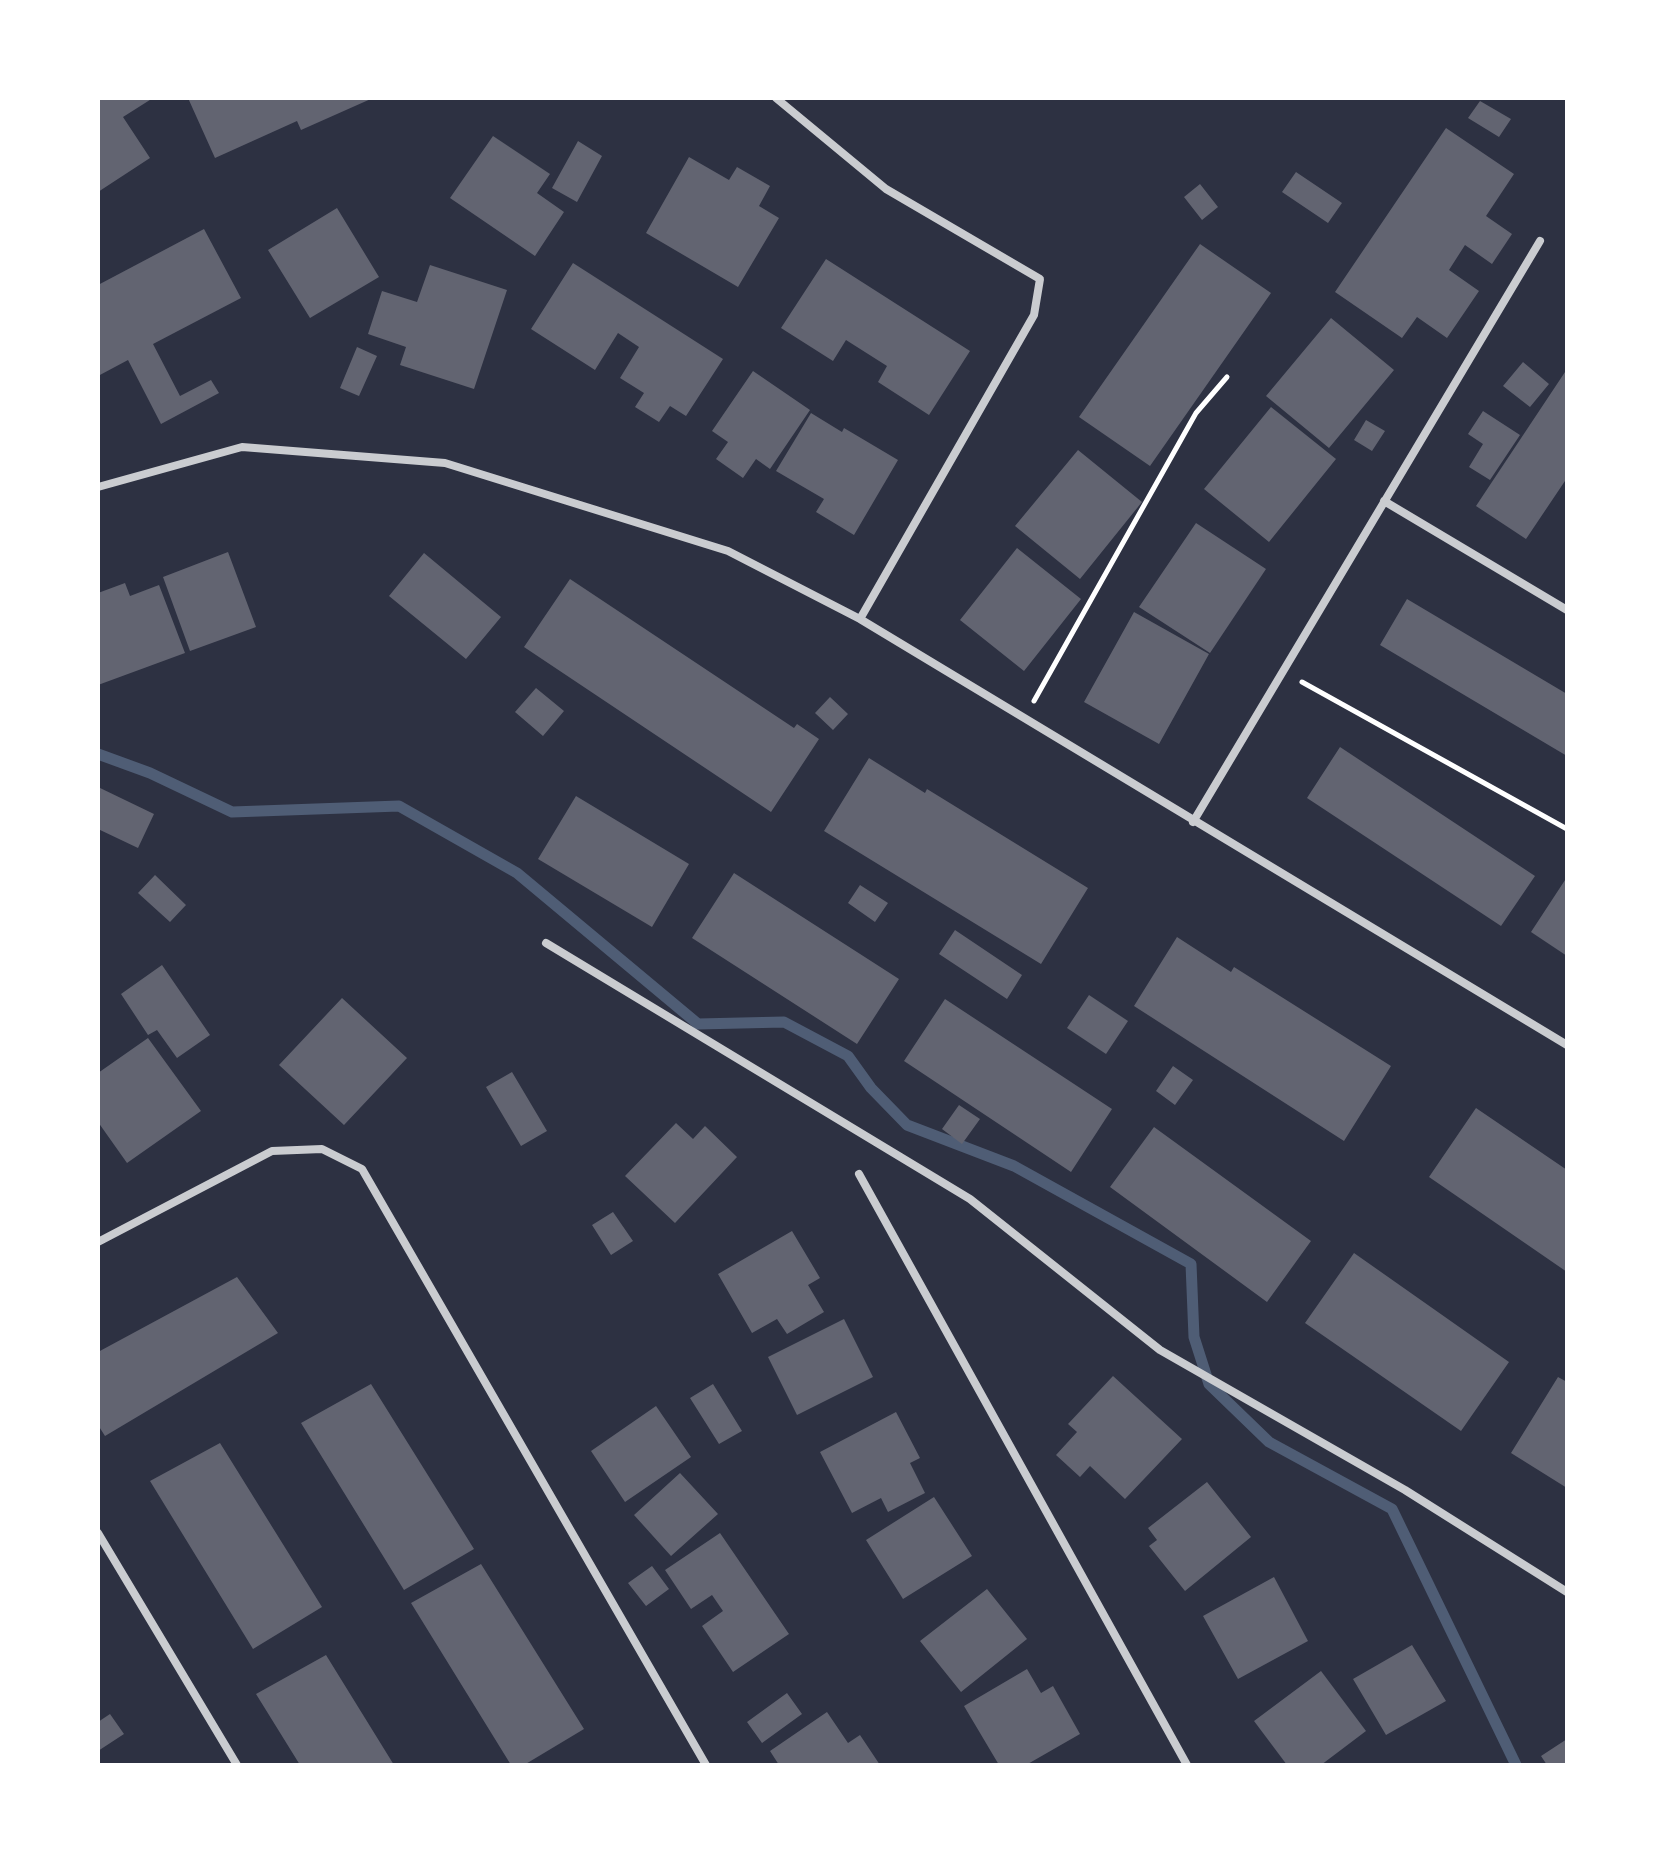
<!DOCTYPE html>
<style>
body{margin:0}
#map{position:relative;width:1665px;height:1863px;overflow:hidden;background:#2d3142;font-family:Spectral,serif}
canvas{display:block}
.frame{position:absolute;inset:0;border:100px solid #fff;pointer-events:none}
</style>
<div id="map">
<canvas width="1665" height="1863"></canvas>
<div class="frame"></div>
</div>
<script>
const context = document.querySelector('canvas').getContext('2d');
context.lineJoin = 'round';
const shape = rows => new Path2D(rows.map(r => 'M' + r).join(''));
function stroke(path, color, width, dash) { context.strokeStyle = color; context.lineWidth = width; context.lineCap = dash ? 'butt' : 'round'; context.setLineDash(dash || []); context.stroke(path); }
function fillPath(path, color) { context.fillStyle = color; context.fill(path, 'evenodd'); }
const stream = shape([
 [98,754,150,773,232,812,399,806,517,873,698,1024,784,1022,848,1056,871,1088,907,1125,1014,1166,1191,1264,1194,1337,1209,1384,1269,1442,1392,1509,1516,1765]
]);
const building = shape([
 [98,98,153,98,123,117,150,158,98,192],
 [188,98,373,98,301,130,297,121,215,158],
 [1480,101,1511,119,1499,137,1468,118],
 [1446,128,1514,174,1486,216,1512,234,1492,264,1465,245,1449,270,1479,291,1447,338,1417,317,1402,338,1335,292],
 [493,136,550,174,537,193,564,212,535,256,450,198],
 [578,141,602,156,577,202,552,188],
 [689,157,729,180,737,167,770,186,759,206,779,218,738,287,646,233],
 [1296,172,1342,203,1328,223,1282,192],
 [1200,184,1218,207,1202,220,1184,197],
 [337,208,379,277,310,318,268,250],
 [204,229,241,298,153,344,180,396,211,380,219,393,161,424,128,360,98,376,98,285],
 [1200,244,1271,293,1150,466,1079,417],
 [826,259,970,351,929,415,878,382,887,366,846,340,833,361,781,328],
 [573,263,723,359,686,416,670,406,659,422,635,407,644,393,620,378,639,347,618,333,595,370,531,329],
 [430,265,507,290,474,389,400,365,406,347,368,334,382,291,417,302],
 [1331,318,1394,370,1329,448,1266,396],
 [357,347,377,356,359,396,340,388],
 [1523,362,1549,384,1530,407,1503,386],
 [1567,369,1567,478,1526,539,1476,506],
 [753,371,810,410,770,469,756,459,743,478,716,459,728,442,712,431],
 [1271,407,1336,459,1269,542,1204,489],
 [1483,411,1520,435,1490,480,1469,467,1483,444,1468,434],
 [811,413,842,432,844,428,898,460,854,535,816,512,824,499,776,471],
 [1366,420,1385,431,1372,451,1354,440],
 [1078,450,1142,502,1080,579,1015,526],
 [1196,523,1266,569,1210,653,1139,607],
 [1017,548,1081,599,1024,671,960,620],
 [228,552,256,627,190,651,163,577],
 [424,553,501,617,466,659,389,596],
 [570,579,794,728,797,724,819,739,771,812,524,647],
 [125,583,130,596,159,585,185,653,98,685,98,593],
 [1407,599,1567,694,1567,756,1380,645],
 [1134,612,1209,654,1159,744,1084,702],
 [536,688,564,711,543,736,515,712],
 [830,697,848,714,833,730,815,713],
 [1340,747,1535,876,1501,926,1307,798],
 [869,758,925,793,927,789,1088,888,1041,964,824,831],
 [98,787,154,814,138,848,98,829],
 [576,796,689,864,652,927,538,859],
 [734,873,899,979,857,1044,692,938],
 [155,875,186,905,170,922,138,893],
 [1567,877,1567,956,1531,932],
 [860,885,888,903,875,922,848,903],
 [955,930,1022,975,1007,999,939,954],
 [1177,937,1231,972,1234,967,1391,1066,1344,1141,1134,1006],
 [162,965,210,1035,177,1058,157,1030,148,1035,121,994],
 [1089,995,1128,1021,1106,1054,1067,1028],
 [342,998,407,1058,344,1125,279,1065],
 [945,999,1112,1109,1071,1172,904,1061],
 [148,1038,201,1111,127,1163,98,1122,98,1073],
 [1173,1066,1193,1080,1175,1105,1156,1091],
 [512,1072,547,1131,521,1146,486,1087],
 [959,1105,980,1119,962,1144,942,1129],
 [1476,1108,1567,1170,1567,1272,1429,1177],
 [676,1123,693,1139,705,1126,737,1157,675,1223,625,1176],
 [1154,1127,1311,1241,1267,1302,1110,1187],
 [613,1212,633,1241,611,1255,592,1225],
 [792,1231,820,1278,808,1285,824,1312,787,1334,777,1319,752,1333,718,1274],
 [1354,1253,1509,1362,1461,1431,1305,1323],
 [237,1277,278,1333,105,1436,98,1425,98,1352],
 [844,1319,873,1377,797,1415,768,1357],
 [1113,1376,1182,1439,1125,1499,1090,1466,1080,1477,1056,1455,1077,1432,1068,1424],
 [1558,1377,1567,1382,1567,1488,1511,1453],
 [371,1384,474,1549,404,1590,301,1423],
 [713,1384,742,1431,719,1444,690,1398],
 [656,1406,691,1457,625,1502,591,1451],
 [896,1412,920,1458,910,1463,925,1493,888,1512,881,1498,852,1513,820,1452],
 [220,1443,322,1607,253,1649,150,1481],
 [680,1473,718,1514,671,1556,634,1515],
 [1207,1482,1251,1537,1185,1591,1149,1546,1157,1540,1148,1528],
 [934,1497,972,1556,903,1599,866,1540],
 [720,1533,789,1634,733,1672,702,1626,723,1611,712,1595,691,1609,665,1570],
 [481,1564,584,1729,524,1765,511,1765,411,1603],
 [652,1566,669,1589,646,1606,628,1583],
 [1274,1577,1308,1641,1238,1679,1203,1616],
 [987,1589,1027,1639,961,1692,920,1641],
 [1412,1645,1446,1701,1386,1735,1353,1679],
 [326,1655,394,1765,300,1765,256,1694],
 [1027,1669,1041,1693,1053,1686,1080,1734,1026,1765,999,1765,964,1706],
 [1321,1671,1366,1731,1321,1765,1287,1765,1254,1721],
 [787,1693,802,1714,762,1743,747,1722],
 [827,1712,848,1743,860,1735,880,1765,779,1765,770,1751],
 [110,1714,124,1734,98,1751,98,1722],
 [1567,1739,1567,1765,1547,1765,1541,1756]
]);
const path = shape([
 [1302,682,1567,829],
 [1034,701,1196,413,1227,377]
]);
const minor = shape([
 [776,98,886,189,1040,279,1034,315,860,619],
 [98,487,242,447,445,463,728,551,860,619,1567,1045],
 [1384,501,1567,610],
 [1193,822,1540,241],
 [546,943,970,1199,1160,1350,1405,1490,1567,1592],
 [859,1174,1187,1765],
 [98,1242,272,1151,322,1149,362,1169,706,1765],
 [98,1533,237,1765]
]);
stroke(stream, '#4f5d75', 11);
fillPath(building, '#626471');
stroke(path, '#fff', 5);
stroke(minor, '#caccd0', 8);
</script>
